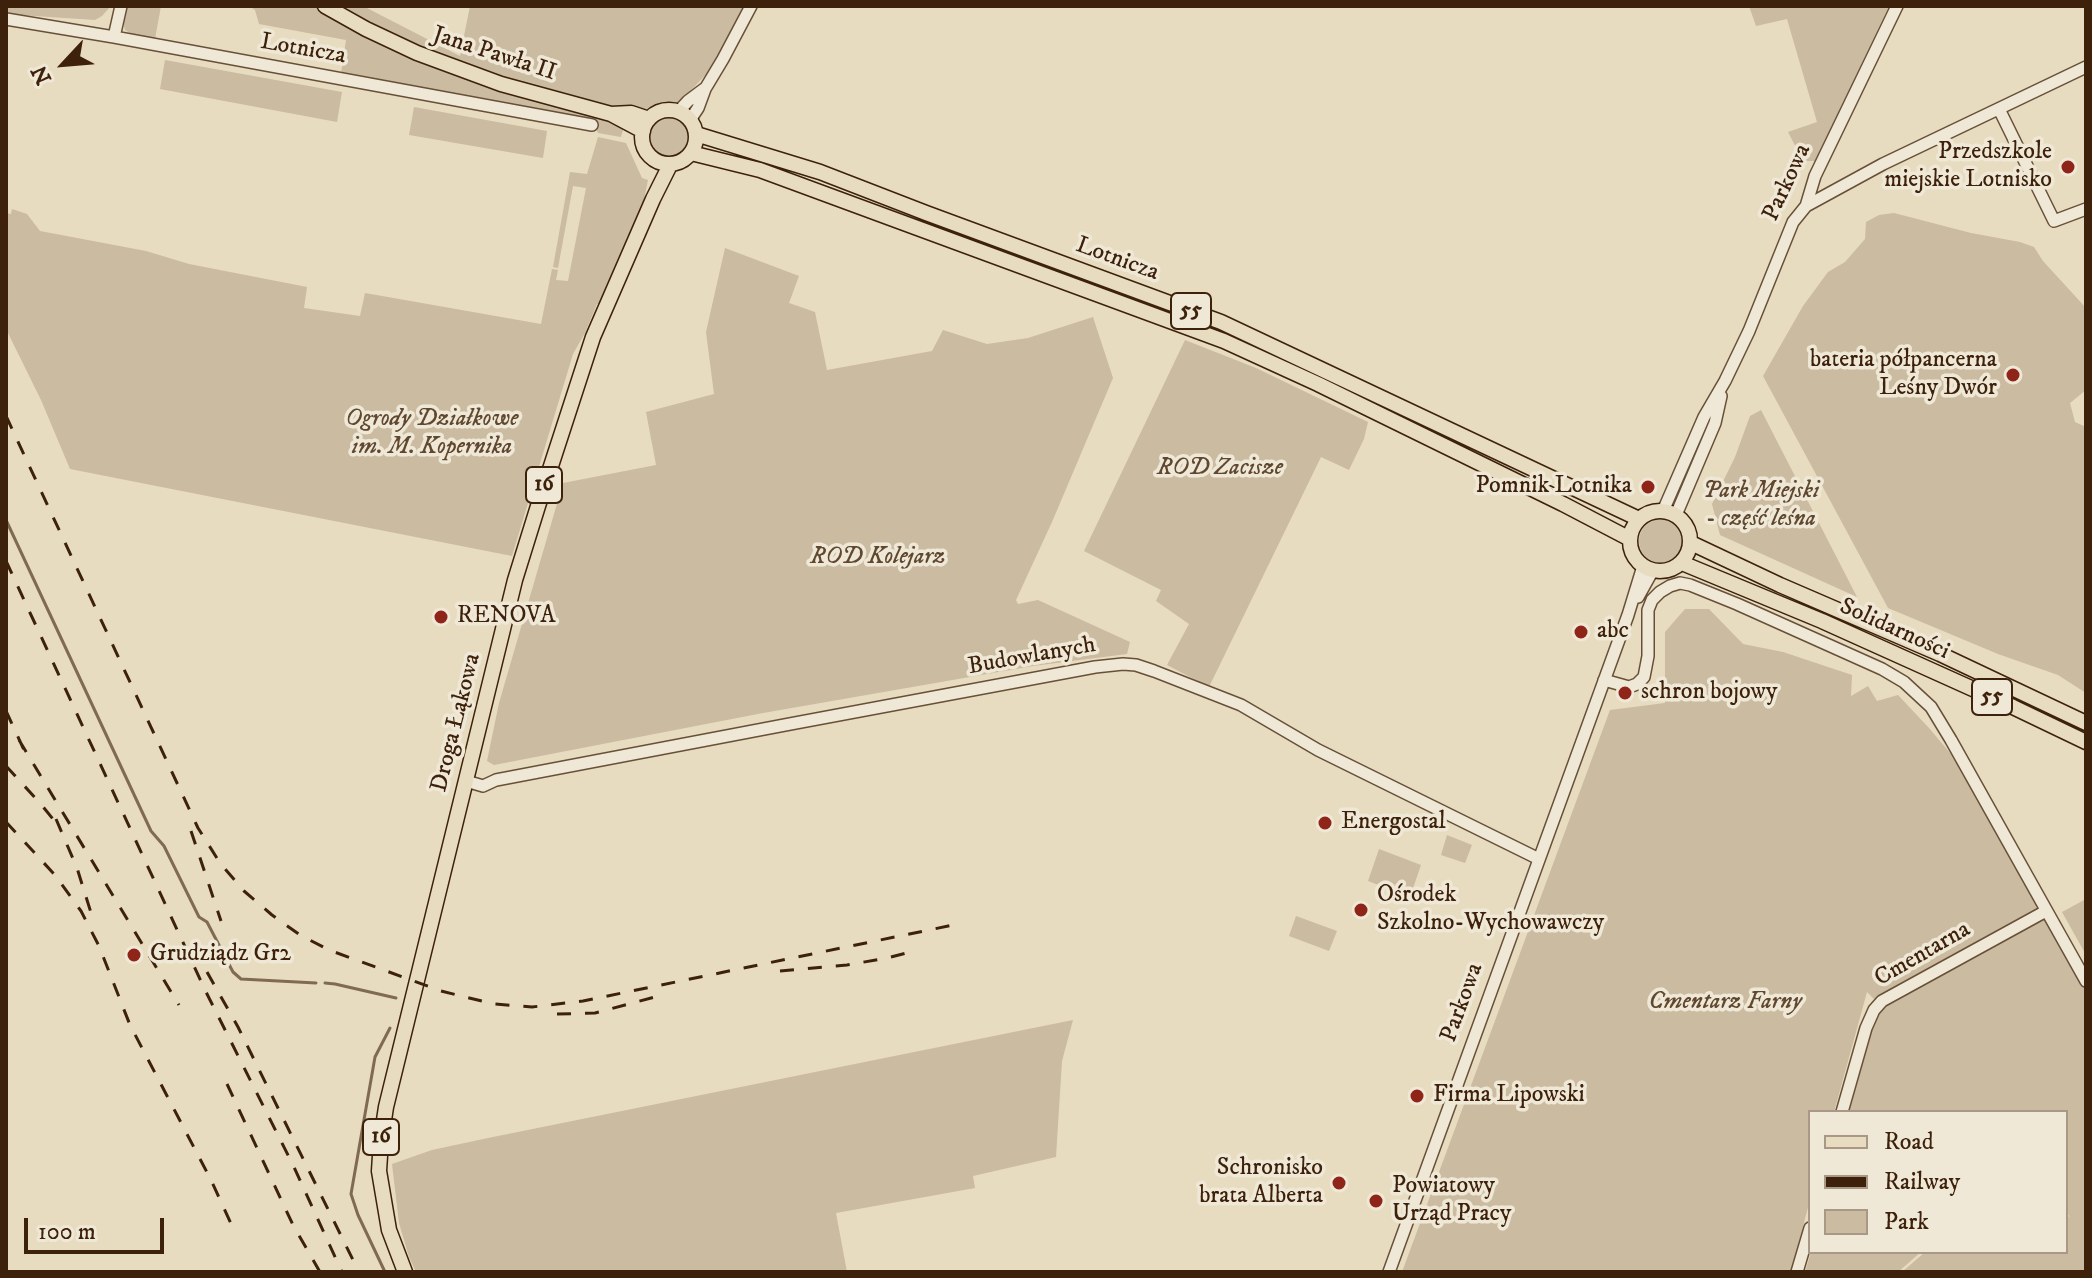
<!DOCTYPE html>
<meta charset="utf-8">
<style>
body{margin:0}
#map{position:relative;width:2092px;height:1278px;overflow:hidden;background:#e7dbc0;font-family:"IM FELL DW Pica",serif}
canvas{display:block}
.frame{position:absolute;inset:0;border:8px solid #3d210b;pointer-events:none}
.legend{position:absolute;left:1808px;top:1110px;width:260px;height:144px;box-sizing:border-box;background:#efe8d6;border:2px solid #a89885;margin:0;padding:10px 14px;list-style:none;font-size:24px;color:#3d210b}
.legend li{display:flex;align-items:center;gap:16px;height:40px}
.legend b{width:40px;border:2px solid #a89885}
.north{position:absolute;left:24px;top:24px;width:80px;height:80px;-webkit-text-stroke:6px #efe8d6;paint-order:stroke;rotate:244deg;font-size:22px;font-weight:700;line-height:32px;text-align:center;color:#3d210b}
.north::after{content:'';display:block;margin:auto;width:28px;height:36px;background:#3d210b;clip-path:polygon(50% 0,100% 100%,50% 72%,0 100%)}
.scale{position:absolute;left:24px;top:1218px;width:140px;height:36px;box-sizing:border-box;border:4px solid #3d210b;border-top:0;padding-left:10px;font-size:24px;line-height:28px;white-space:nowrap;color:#3d210b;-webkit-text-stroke:6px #efe8d6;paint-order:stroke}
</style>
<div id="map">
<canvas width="2092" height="1278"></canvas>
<div class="frame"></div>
<ul class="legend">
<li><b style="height:10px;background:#e7dbc0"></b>Road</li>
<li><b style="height:10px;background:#3d210b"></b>Railway</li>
<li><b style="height:22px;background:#cabba1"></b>Park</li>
</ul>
<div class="north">N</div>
<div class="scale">100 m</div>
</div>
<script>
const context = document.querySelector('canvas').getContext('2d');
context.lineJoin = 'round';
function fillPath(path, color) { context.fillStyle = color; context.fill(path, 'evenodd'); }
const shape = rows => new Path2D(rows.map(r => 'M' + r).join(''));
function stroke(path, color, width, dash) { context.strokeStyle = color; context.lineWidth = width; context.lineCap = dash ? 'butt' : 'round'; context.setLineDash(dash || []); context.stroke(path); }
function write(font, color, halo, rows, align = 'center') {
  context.font = font + ' "IM FELL DW Pica",serif'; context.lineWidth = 7; context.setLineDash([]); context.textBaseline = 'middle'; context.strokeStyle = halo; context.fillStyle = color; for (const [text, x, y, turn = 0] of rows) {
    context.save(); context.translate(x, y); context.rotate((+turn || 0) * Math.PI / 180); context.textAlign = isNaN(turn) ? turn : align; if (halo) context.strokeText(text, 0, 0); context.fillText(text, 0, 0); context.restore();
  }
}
const green = shape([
 [6,6,111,6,102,16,95,20,20,15,6,12],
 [127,6,161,6,155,39,133,35,125,30,123,22],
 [249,6,363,6,460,56,470,6,745,6,711,69,679,103,648,109,629,108,621,137,598,133,593,122,341,74,346,40,259,24,255,10],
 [1749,6,1889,6,1815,161,1803,161,1788,132,1817,122,1787,19,1756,26],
 [165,60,342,92,337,122,160,89],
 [414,107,547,131,543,158,409,135],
 '646 137a22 22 0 1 1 44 0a22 22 0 1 1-44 0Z',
 [598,137,626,143,642,178,648,180,642,209,600,305,597,304,585,333,573,354,512,556,70,469,41,400,6,329,6,213,11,214,12,209,27,214,40,231,146,251,189,264,307,287,304,308,360,316,365,293,541,324,552,269,558,270,556,280,568,281,586,188,573,186,558,268,553,267,570,172,587,174],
 [1894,213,1971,233,2020,242,2034,247,2043,261,2086,308,2086,390,2070,403,2075,422,2086,427,2086,693,2058,675,1998,654,1888,608,1763,376,1803,306,1828,272,1845,262,1865,239,1866,222,1879,215],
 [725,248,799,276,789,303,815,312,827,370,932,351,943,330,987,344,1028,338,1093,317,1113,378,1052,522,1016,600,1018,604,1038,600,1130,642,1127,654,1033,666,763,713,494,765,487,761,499,703,563,483,656,465,646,412,714,394,706,332],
 [1185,340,1256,368,1368,422,1364,439,1349,470,1321,457,1209,687,1167,665,1189,624,1156,601,1161,590,1084,551],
 [1761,410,1857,597,1720,535,1712,504,1735,457,1750,416],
 '1639 541a22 22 0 1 1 44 0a22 22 0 1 1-44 0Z',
 [1685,609,1709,609,1743,644,1783,652,1852,675,1851,696,1868,686,1877,701,1898,695,1929,728,1956,760,2086,989,2086,1272,1902,1272,1925,1252,2066,1252,2066,1215,2070,1217,2066,1212,2066,1112,1849,1112,1872,1030,1881,1006,1867,992,1834,1112,1810,1112,1810,1200,1791,1272,1402,1272,1610,710,1665,703,1665,632],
 [1447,835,1472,845,1465,863,1441,855],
 [1379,849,1421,865,1410,897,1368,881],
 [2086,899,2086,955,2062,912],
 [1296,916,1337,931,1329,951,1289,936],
 [1073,1020,1062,1061,1056,1157,973,1176,975,1188,836,1213,847,1272,416,1272,409,1257,399,1223,392,1164,432,1150,488,1138],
 [1811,1252,1921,1252,1898,1272,1805,1272]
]);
const stream = shape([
 [6,520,151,831,164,846,199,917,207,922,233,972,241,979,316,983],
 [325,983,335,984,396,998],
 [385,1272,358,1215,351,1194,375,1057,390,1028]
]);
const minor = shape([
 [6,19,114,37,592,125],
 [114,37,121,6],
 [1999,109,2054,221,2086,209],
 [678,112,688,101,704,89],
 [690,120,698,108,705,89,723,59,751,6],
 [1806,206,1883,164,2086,67],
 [1663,511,1704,417,1725,381,1749,331,1793,222,1806,206,1815,176,1897,6],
 [1676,515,1715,423,1721,396],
 [1638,597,1653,570],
 [1604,680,1629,687,1637,684,1644,677,1648,656,1648,610,1652,600,1660,592,1670,586,1680,583,1690,585,1737,604,1882,669,1904,682,1931,707,1951,740,2086,981],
 [466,781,483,786,496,780,790,724,1095,667,1123,664,1136,665,1154,671,1241,705,1318,750,1539,859],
 [1842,1112,1866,1028,1874,1010,1882,1001,2046,911],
 [1389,1272,1628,615,1643,566],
 [1797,1272,1810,1228]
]);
const major = shape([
 [325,6,366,29,417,53,501,84,611,114,643,131],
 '642 137a27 27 0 1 1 54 0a27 27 0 1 1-54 0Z',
 [611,114,631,113,649,119],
 [696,134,820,172,926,213,1221,322,1639,519],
 [691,153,760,170,1224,341,1318,384,1563,504,1630,539],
 '1630 541a30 30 0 1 1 60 0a30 30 0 1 1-60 0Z',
 [1691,543,1780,585,1940,654,2086,723],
 [1682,563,1822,621,2013,707,2086,742],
 [405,1272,389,1230,379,1171,381,1140,386,1107,515,580,538,506,593,337,653,199,670,165]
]);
const rail = shape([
 [6,416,198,828,220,863,244,891,272,915,300,935,329,950,441,991,494,1004,532,1007,583,1001,963,923],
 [6,561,206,992,293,1165,342,1272],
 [6,711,24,750],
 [19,740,179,1005],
 [6,766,40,803,61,829],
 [56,819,77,868,92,916],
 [6,822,55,875,81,911,99,946,130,1025,211,1180,233,1228],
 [191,831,221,921],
 [780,971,847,965,887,958,910,952],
 [207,972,238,1027,359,1272],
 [557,1014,595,1013,655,997],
 [227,1084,293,1225,320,1272]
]);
const markers = [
 [2068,167,8,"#8f2418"],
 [2013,375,8,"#8f2418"],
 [1648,487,8,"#8f2418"],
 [441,617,8,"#8f2418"],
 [1581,632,8,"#8f2418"],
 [1625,693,8,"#8f2418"],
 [1325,823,8,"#8f2418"],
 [1361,910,8,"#8f2418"],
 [134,955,8,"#8f2418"],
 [1417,1096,8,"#8f2418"],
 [1339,1183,8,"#8f2418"],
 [1376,1201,8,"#8f2418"]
];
const shields = [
 [1191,311,40],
 [544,485,36],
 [1992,697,40],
 [381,1137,36]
];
const shieldNames = [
 ["55",1191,311],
 ["16",544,485],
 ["55",1992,697],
 ["16",381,1137]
];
const streetNames = [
 ["Lotnicza",303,50,10],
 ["Jana Pawła II",494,55,18],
 ["Parkowa",1788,183,-65],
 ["Lotnicza",1117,260,20],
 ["Solidarności",1894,630,24],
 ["Budowlanych",1032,657,-10],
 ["Droga Łąkowa",457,723,-76],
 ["Cmentarna",1923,955,-30],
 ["Parkowa",1463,1003,-70]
];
const poiNames = [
 ["Przedszkole",2052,153,"right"],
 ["miejskie Lotnisko",2052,181,"right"],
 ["bateria półpancerna",1997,361,"right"],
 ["Leśny Dwór",1997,389,"right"],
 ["Pomnik Lotnika",1632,487,"right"],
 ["RENOVA",457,617],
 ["abc",1597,632],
 ["schron bojowy",1641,693],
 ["Energostal",1341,823],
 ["Ośrodek",1377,896],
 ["Szkolno-Wychowawczy",1377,924],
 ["Grudziądz Gr2",150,955],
 ["Firma Lipowski",1433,1096],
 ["Schronisko",1323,1169,"right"],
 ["brata Alberta",1323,1197,"right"],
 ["Powiatowy",1392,1187],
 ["Urząd Pracy",1392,1215]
];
const parkNames = [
 ["Ogrody Działkowe",432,420],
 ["im. M. Kopernika",432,448],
 ["ROD Zacisze",1220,469],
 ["Park Miejski",1761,492],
 ["- część leśna",1761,520],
 ["ROD Kolejarz",878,558],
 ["Cmentarz Farny",1725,1003]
];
fillPath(green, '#cabba1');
stroke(stream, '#806b52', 3);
stroke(minor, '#685038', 14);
stroke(major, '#3d210b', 17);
stroke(minor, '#efe8d6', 11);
stroke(major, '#e7dbc0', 14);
stroke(rail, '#3d210b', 3, [14, 14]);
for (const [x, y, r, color] of markers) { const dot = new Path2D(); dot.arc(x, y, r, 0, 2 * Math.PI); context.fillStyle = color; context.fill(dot); stroke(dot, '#efe8d6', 3); }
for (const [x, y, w] of shields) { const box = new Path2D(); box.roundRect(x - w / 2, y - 18, w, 36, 6); context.fillStyle = '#efe8d6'; context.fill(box); stroke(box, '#3d210b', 2); }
write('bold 22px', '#3d210b', null, shieldNames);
write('24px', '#3d210b', '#efe8d6', streetNames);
write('24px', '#3d210b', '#efe8d6', poiNames, 'left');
write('italic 24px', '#604830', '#efe8d6', parkNames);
</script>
